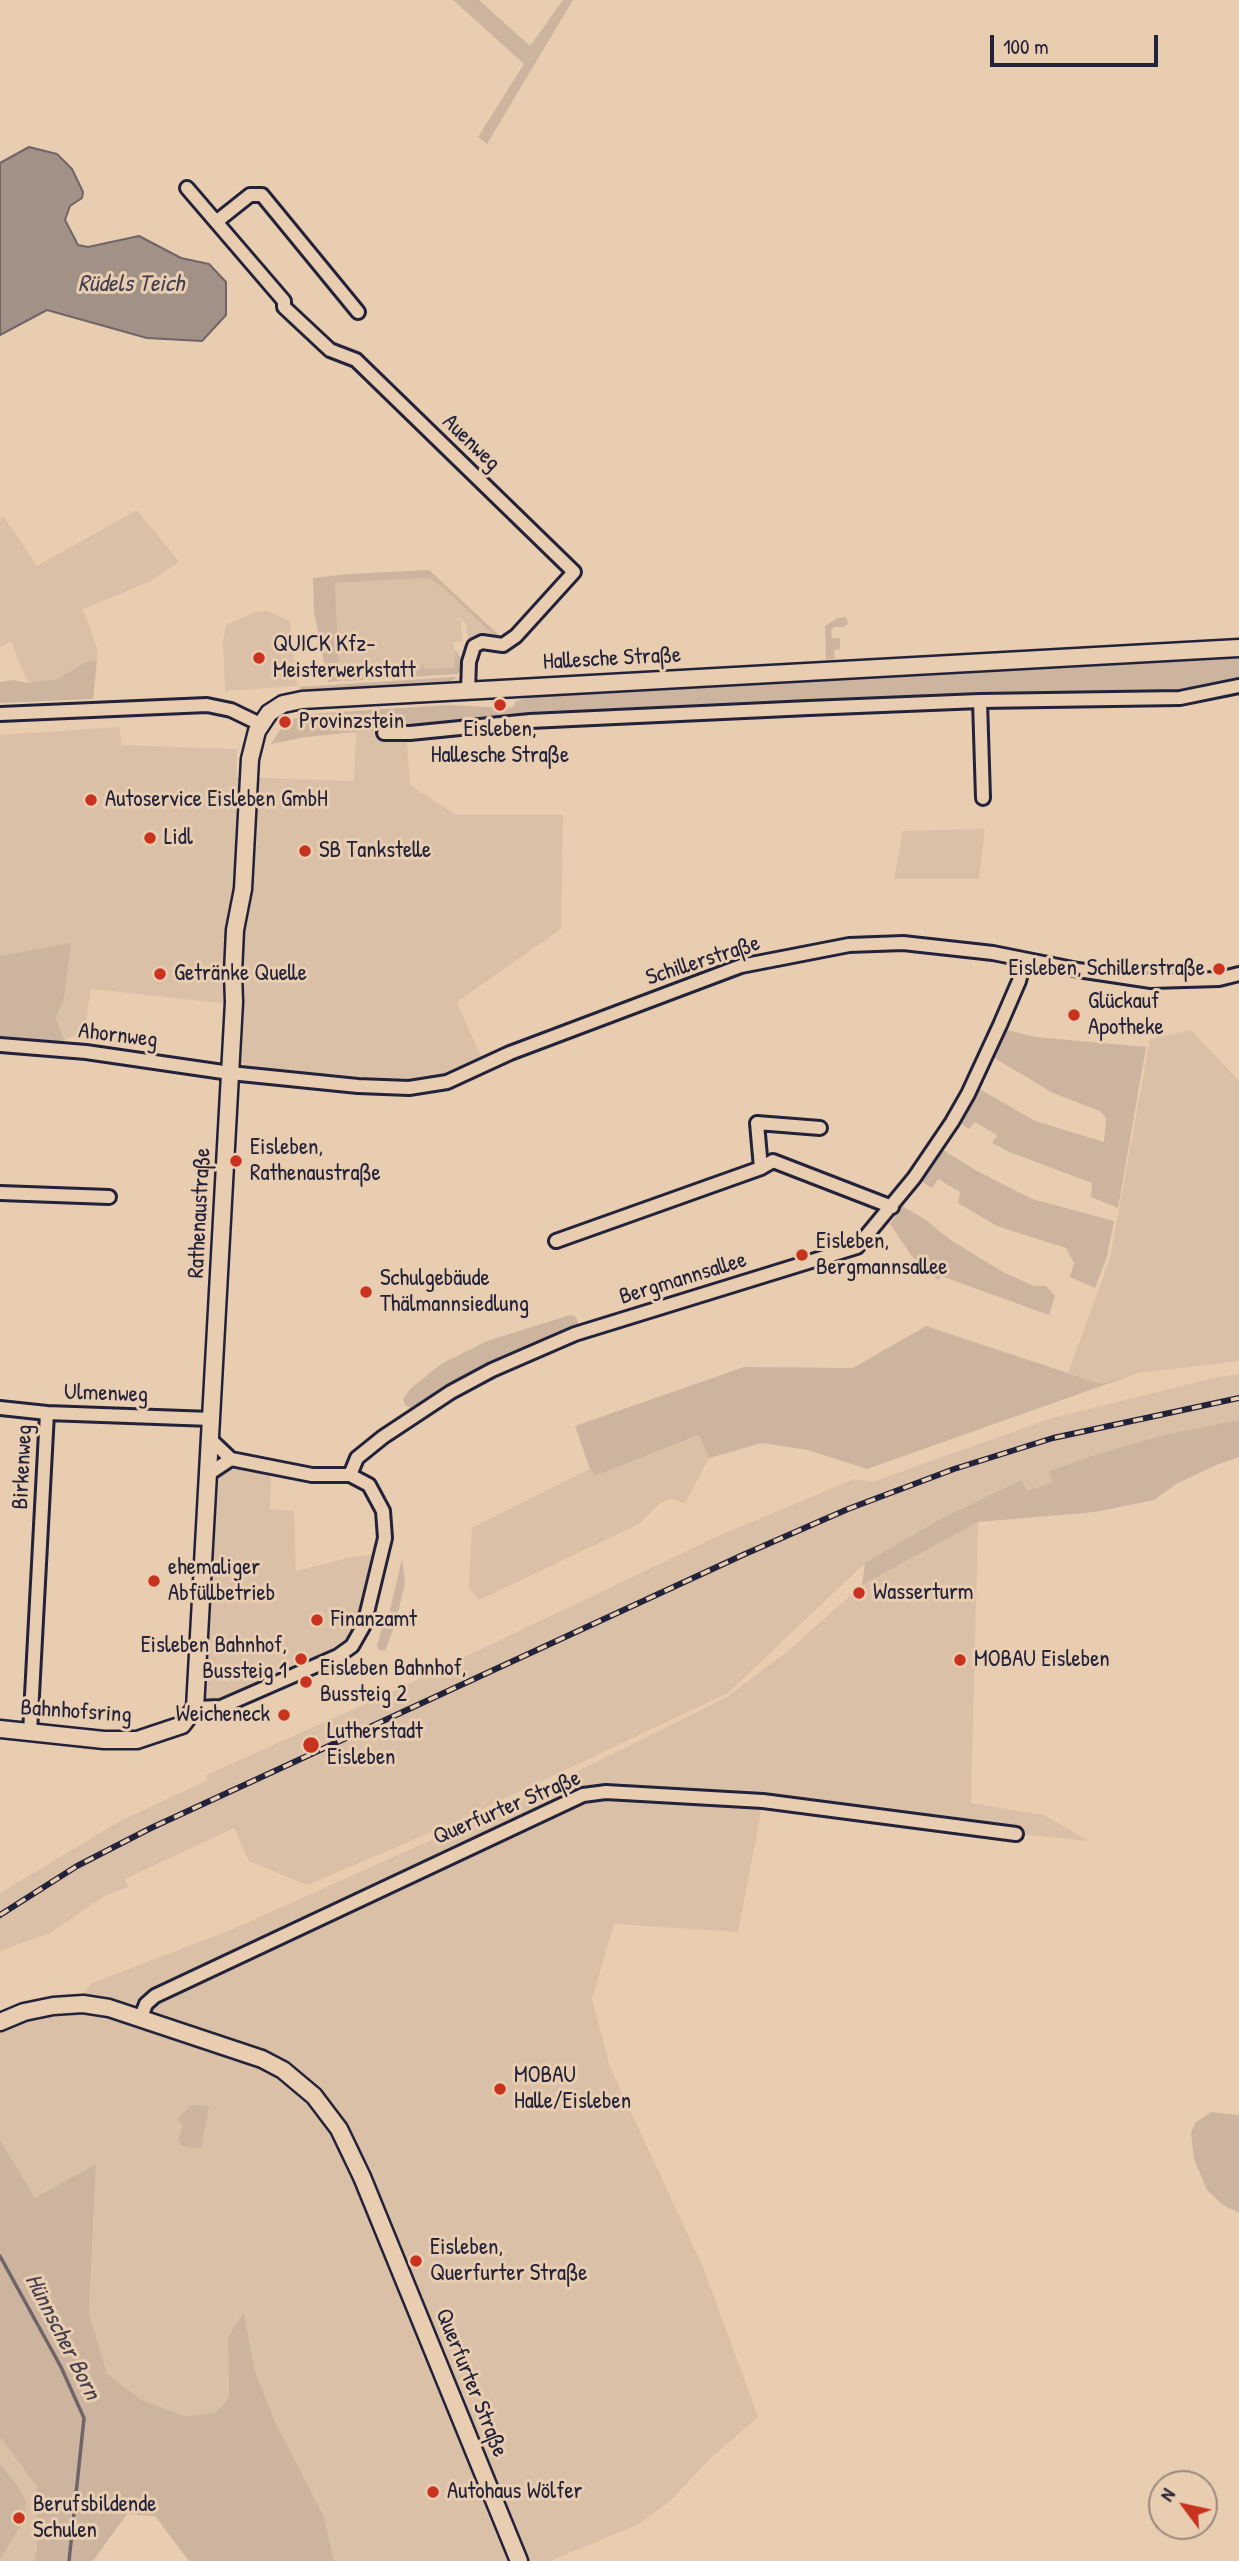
<!DOCTYPE html>
<meta charset="utf-8">
<style>
body{margin:0}
#map{position:relative;width:1239px;height:2561px;overflow:hidden;background:#e9cdb0;font-family:"Patrick Hand",sans-serif}
canvas{display:block}
.north{position:absolute;left:1148px;top:2470px;width:70px;height:70px;box-sizing:border-box;background:#e9cdb0;border:2px solid #998981;border-radius:50%;rotate:303deg;font-size:19px;font-weight:700;line-height:28px;text-align:center;color:#22223b}
.north::after{content:'';display:block;margin:auto;width:24px;height:32px;background:#c8321e;clip-path:polygon(50% 0,100% 100%,50% 72%,0 100%)}
.scale{position:absolute;left:990px;top:35px;width:168px;height:32px;box-sizing:border-box;border:4px solid #22223b;border-top:0;padding-left:9px;font-size:21px;line-height:24px;white-space:nowrap;color:#22223b;-webkit-text-stroke:5px #e9cdb0;paint-order:stroke}
</style>
<div id="map">
<canvas width="1239" height="2561"></canvas>
<div class="north">N</div>
<div class="scale">100 m</div>
</div>
<script>
const context = document.querySelector('canvas').getContext('2d');
context.lineJoin = 'round';
function fillPath(path, color) { context.fillStyle = color; context.fill(path, 'evenodd'); }
const shape = rows => new Path2D(rows.map(r => 'M' + r).join(''));
function stroke(path, color, width, dash) { context.strokeStyle = color; context.lineWidth = width; context.lineCap = dash ? 'butt' : 'round'; context.setLineDash(dash || []); context.stroke(path); }
function write(font, color, halo, rows, align = 'center') {
  context.font = font + ' "Patrick Hand",sans-serif'; context.lineWidth = 6; context.setLineDash([]); context.textBaseline = 'middle'; context.strokeStyle = halo; context.fillStyle = color; for (const [text, x, y, turn = 0] of rows) {
    context.save(); context.translate(x, y); context.rotate((+turn || 0) * Math.PI / 180); context.textAlign = isNaN(turn) ? turn : align; if (halo) context.strokeText(text, 0, 0); context.fillText(text, 0, 0); context.restore();
  }
}
const built = shape([
 [137,510,179,562,149,582,83,609,97,648,97,660,87,661,58,679,28,683,11,642,0,647,0,519,4,517,37,566],
 [429,578,448,592,498,638,479,634,468,641,466,624,460,618,454,619,461,620,462,641,454,642,454,668,345,677,345,681,339,681,334,583],
 [267,611,290,621,297,686,225,691,223,642,226,625,256,612],
 [120,727,121,745,237,749,236,777,354,781,356,732,406,729,410,785,456,815,563,815,561,929,457,1002,483,1061,464,1070,431,1079,407,1081,247,1066,237,1059,239,1005,91,989,84,1032,64,1040,56,1018,64,998,0,956,0,735],
 [985,829,979,879,894,879,903,831],
 [1191,1030,1239,1081,1239,1361,1138,1373,1101,1384,1068,1373,1110,1258,1150,1039],
 [1239,1374,1239,1420,1168,1434,1049,1471,1052,1482,1026,1491,1021,1481,865,1563,728,1693,453,1823,307,1885,249,1861,234,1828,125,1879,128,1887,106,1895,50,1933,0,1951,0,1893,120,1821,208,1780,206,1775,383,1696,716,1537,854,1479,872,1482,1052,1418,1213,1378],
 [700,1435,709,1458,685,1503,671,1499,660,1503,639,1524,479,1600,469,1588,472,1528,590,1469,595,1476],
 [231,1459,271,1466,270,1509,294,1511,296,1571,347,1558,383,1553,356,1641,221,1707,195,1708,207,1475],
 [978,1522,971,1803,1044,1815,1089,1841,1016,1834,763,1802,738,1932,614,1924,592,1999,610,2067,703,2267,758,2417,712,2457,669,2502,639,2524,550,2561,334,2561,324,2517,275,2422,255,2371,245,2313,228,2337,229,2398,215,2413,184,2416,142,2400,107,2374,89,2313,96,2165,35,2199,0,2140,0,2022,76,2004,92,1983,228,1931,514,1803,727,1697,788,1651,862,1585],
 [0,2437,37,2487,37,2549,34,2561,0,2561]
]);
const green = shape([
 [453,0,479,0,530,46,563,0,573,0,487,144,478,137,524,64],
 [429,570,502,638,495,636,448,592,429,578,335,583,339,681,328,682,314,612,313,578,348,574],
 [846,617,848,624,844,627,834,627,831,631,832,638,840,638,840,649,834,650,835,659,826,660,825,626,838,618],
 [455,649,461,658,460,671,457,674,345,681,345,676,421,669,422,663,424,669,454,668],
 [1239,654,1239,680,1208,687,1175,690,997,694,654,710,356,732,306,737,271,744,285,722,308,714,448,705,508,708,514,706,515,702,539,693],
 [97,660,93,699,0,703,0,682,13,680,28,683,58,679,87,661],
 [453,677,458,678,450,681,302,690,299,687],
 [71,943,64,998,56,1018,64,1040,61,1046,0,1041,0,956],
 [1003,1029,1035,1037,1146,1047,1118,1208,1091,1197,1092,1183,1009,1152,992,1143,997,1135,975,1122,969,1129,959,1122,976,1087,1035,1121,1104,1142,1106,1118,1100,1111,1053,1093,991,1056],
 [943,1150,977,1171,1032,1199,1114,1221,1107,1257,1095,1288,1070,1277,1074,1263,1066,1248,997,1226,958,1203,960,1192,938,1179,932,1188,921,1181],
 [902,1206,926,1220,949,1239,1003,1272,1034,1286,1046,1286,1055,1296,1049,1315,941,1276,939,1280,929,1274,911,1255,890,1224],
 [570,1315,576,1317,580,1328,534,1344,469,1374,411,1408,405,1405,403,1399,410,1389,441,1364,487,1341],
 [926,1326,1101,1384,1138,1373,867,1469,808,1450,762,1443,709,1458,699,1435,595,1476,590,1469,575,1426,744,1367,853,1368],
 [1239,1420,1239,1457,1216,1465,1176,1484,1154,1500,1095,1512,978,1522,862,1585,865,1563,939,1520,1021,1480,1027,1491,1052,1482,1049,1471,1095,1455,1168,1434],
 [402,1559,405,1583,395,1625,385,1651,379,1650,377,1646,382,1627,388,1618],
 [196,2105,209,2106,201,2149,183,2146,178,2141,183,2125,177,2120,190,2106],
 [1211,2112,1239,2115,1239,2213,1223,2205,1207,2190,1194,2159,1191,2133,1195,2123],
 [0,2140,35,2198,96,2164,89,2313,107,2374,142,2400,184,2416,215,2413,229,2398,228,2337,244,2312,255,2371,275,2422,324,2517,334,2561,189,2561,155,2516,127,2514,93,2561,34,2561,37,2549,37,2487,0,2437],
 [0,2464,20,2489,26,2502,23,2522,0,2559]
]);
const water = shape([
 [29,147,57,154,72,169,83,192,82,198,70,206,65,220,78,245,88,247,139,236,181,258,209,264,226,282,226,315,202,341,147,338,47,310,0,335,0,163,29,147]
]);
const stream = shape([
 [0,2256,61,2367,84,2418,69,2561]
]);
const minor = shape([
 [187,188,284,301,284,307,330,350,356,360,574,572,516,636,503,645,482,642,474,646,469,662,468,691],
 [216,222,250,195,262,195,358,312],
 [980,701,983,798],
 [0,714,207,705,231,710,260,724],
 [384,733,410,733,530,721,809,708,980,701,1180,698,1239,686],
 [0,1045,86,1052,230,1073,358,1086,409,1088,447,1082,510,1053,741,966,849,945,903,943,993,953,1078,970,1151,981,1219,979,1239,974],
 [761,1168,757,1123,820,1128],
 [0,1193,109,1197],
 [556,1241,761,1168,773,1161,892,1207],
 [0,1408,47,1413,211,1419],
 [207,1475,231,1459],
 [350,1475,357,1458,383,1437,451,1392,492,1370,575,1334,857,1247,914,1178,952,1122,968,1094,1000,1025,1019,981,1024,961],
 [195,1708,221,1707,338,1656,352,1646,364,1625,385,1538,383,1511,369,1485,350,1475,312,1475,231,1459,210,1439],
 [30,1733,47,1413],
 [141,2017,146,2004,155,1996,583,1795,606,1792,763,1801,1016,1834]
]);
const major = shape([
 [0,1729,104,1740,137,1740,182,1725,195,1708,234,1002,233,973,235,930,243,889,250,759,257,731,269,713,283,704,302,700,1239,648],
 [0,2022,24,2012,53,2006,83,2004,109,2008,262,2059,283,2070,314,2096,339,2129,362,2177,519,2561]
]);
const rail = shape([
 [0,1915,77,1866,151,1828,745,1554,848,1509,954,1469,1053,1438,1239,1398]
]);
const markers = [
 [259,658,7,"#c8321e"],
 [500,705,7,"#c8321e"],
 [285,722,7,"#c8321e"],
 [91,800,7,"#c8321e"],
 [150,838,7,"#c8321e"],
 [305,851,7,"#c8321e"],
 [1219,969,7,"#c8321e"],
 [160,974,7,"#c8321e"],
 [1074,1015,7,"#c8321e"],
 [236,1161,7,"#c8321e"],
 [802,1255,7,"#c8321e"],
 [366,1292,7,"#c8321e"],
 [154,1581,7,"#c8321e"],
 [859,1593,7,"#c8321e"],
 [317,1620,7,"#c8321e"],
 [301,1659,7,"#c8321e"],
 [960,1660,7,"#c8321e"],
 [306,1682,7,"#c8321e"],
 [284,1715,7,"#c8321e"],
 [311,1745,9,"#c8321e"],
 [500,2089,7,"#c8321e"],
 [416,2261,7,"#c8321e"],
 [433,2492,7,"#c8321e"],
 [19,2518,7,"#c8321e"]
];
const streetNames = [
 ["Auenweg",471,443,44],
 ["Hallesche Straße",612,659,-3],
 ["Schillerstraße",703,961,-18],
 ["Ahornweg",118,1036,7],
 ["Rathenaustraße",200,1213,-87],
 ["Bergmannsallee",683,1279,-17],
 ["Ulmenweg",106,1394,2],
 ["Birkenweg",23,1467,-87],
 ["Bahnhofsring",76,1712,4],
 ["Querfurter Straße",507,1808,-23],
 ["Querfurter Straße",471,2383,68]
];
const poiNames = [
 ["QUICK Kfz-",273,645],
 ["Meisterwerkstatt",273,671],
 ["Provinzstein",299,722],
 ["Eisleben,",500,730,"center"],
 ["Hallesche Straße",500,756,"center"],
 ["Autoservice Eisleben GmbH",105,800],
 ["Lidl",164,838],
 ["SB Tankstelle",319,851],
 ["Eisleben, Schillerstraße",1205,969,"right"],
 ["Getränke Quelle",174,974],
 ["Glückauf",1088,1002],
 ["Apotheke",1088,1028],
 ["Eisleben,",250,1148],
 ["Rathenaustraße",250,1174],
 ["Eisleben,",816,1242],
 ["Bergmannsallee",816,1268],
 ["Schulgebäude",380,1279],
 ["Thälmannsiedlung",380,1305],
 ["ehemaliger",168,1568],
 ["Abfüllbetrieb",168,1594],
 ["Wasserturm",873,1593],
 ["Finanzamt",331,1620],
 ["Eisleben Bahnhof,",287,1646,"right"],
 ["Bussteig 1",287,1672,"right"],
 ["MOBAU Eisleben",974,1660],
 ["Eisleben Bahnhof,",320,1669],
 ["Bussteig 2",320,1695],
 ["Weicheneck",270,1715,"right"],
 ["Lutherstadt",327,1732],
 ["Eisleben",327,1758],
 ["MOBAU",514,2076],
 ["Halle/Eisleben",514,2102],
 ["Eisleben,",430,2248],
 ["Querfurter Straße",430,2274],
 ["Autohaus Wölfer",447,2492],
 ["Berufsbildende",33,2505],
 ["Schulen",33,2531]
];
const waterNames = [
 ["Rüdels Teich",131,285],
 ["Hünnscher Born",62,2337,63]
];
fillPath(built, '#dac0a7');
fillPath(green, '#ccb49f');
fillPath(water, '#a29186');
stroke(water, '#6f6568', 2);
stroke(stream, '#6f6568', 3.5);
stroke(minor, '#22223b', 18);
stroke(major, '#22223b', 21);
stroke(minor, '#e9cdb0', 12);
stroke(major, '#e9cdb0', 16);
stroke(rail, '#22223b', 6);
stroke(rail, '#e9cdb0', 3.5, [10]);
for (const [x, y, r, color] of markers) { const dot = new Path2D(); dot.arc(x, y, r, 0, 2 * Math.PI); context.fillStyle = color; context.fill(dot); stroke(dot, '#e9cdb0', 2.5); }
write('23px', '#22223b', '#e9cdb0', streetNames);
write('23px', '#22223b', '#e9cdb0', poiNames, 'left');
write('italic 24px', '#423e4e', '#e9cdb0', waterNames);
</script>
